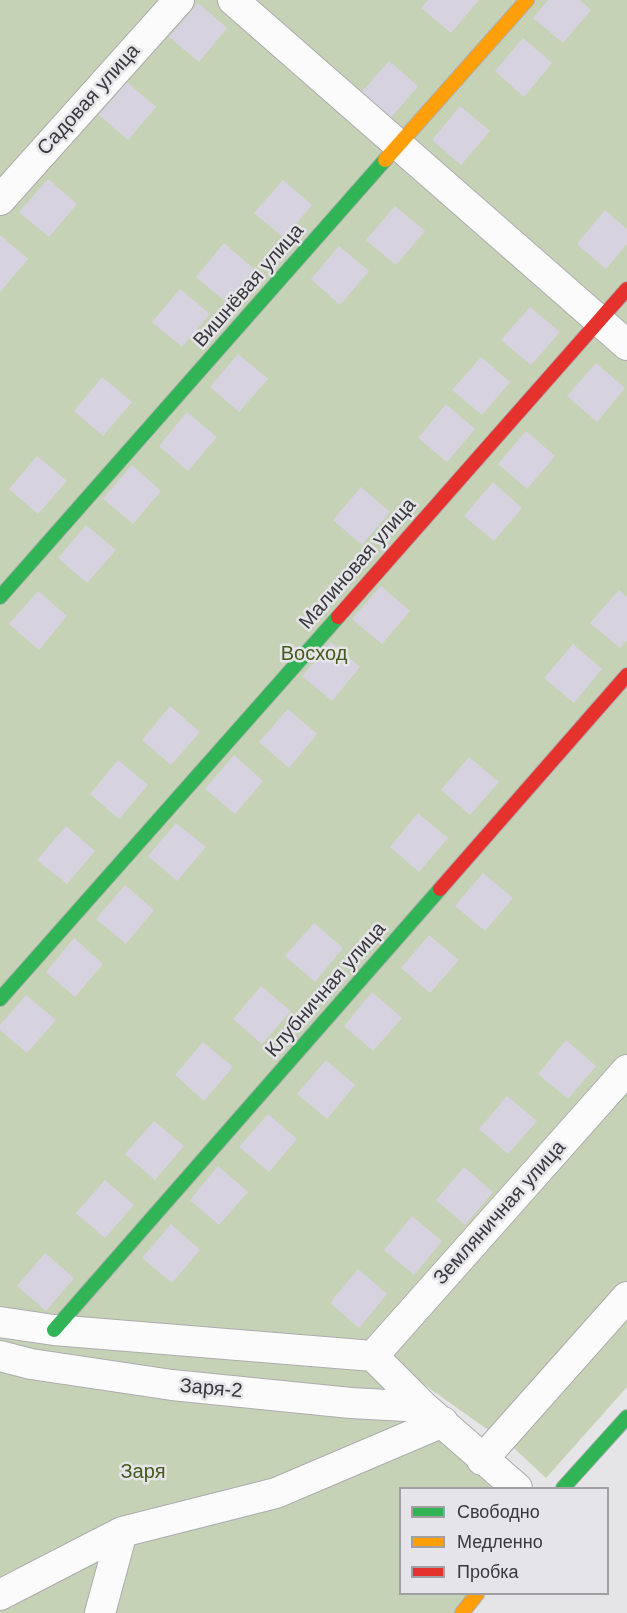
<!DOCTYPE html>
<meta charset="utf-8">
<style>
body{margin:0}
#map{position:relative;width:627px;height:1613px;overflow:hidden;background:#e5e5e8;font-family:Arial,sans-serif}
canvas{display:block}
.legend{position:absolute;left:399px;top:1487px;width:210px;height:108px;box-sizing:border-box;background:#e4e4e9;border:2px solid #a0a0a3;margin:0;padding:8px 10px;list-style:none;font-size:18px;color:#39393b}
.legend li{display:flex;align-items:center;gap:12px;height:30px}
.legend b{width:30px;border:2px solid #a0a0a3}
</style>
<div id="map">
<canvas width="627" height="1613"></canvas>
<ul class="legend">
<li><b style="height:8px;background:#30b455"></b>Свободно</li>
<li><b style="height:8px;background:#ff9f0a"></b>Медленно</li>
<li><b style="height:8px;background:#e5322d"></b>Пробка</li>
</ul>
</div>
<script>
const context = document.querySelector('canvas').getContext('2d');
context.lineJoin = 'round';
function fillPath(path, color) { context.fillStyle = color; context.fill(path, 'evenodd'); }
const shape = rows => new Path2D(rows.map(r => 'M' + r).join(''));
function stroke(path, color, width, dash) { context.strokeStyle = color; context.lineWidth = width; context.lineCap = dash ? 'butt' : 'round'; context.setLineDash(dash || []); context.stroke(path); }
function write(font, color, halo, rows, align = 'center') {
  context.font = font + ' Arial,sans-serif'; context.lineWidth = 5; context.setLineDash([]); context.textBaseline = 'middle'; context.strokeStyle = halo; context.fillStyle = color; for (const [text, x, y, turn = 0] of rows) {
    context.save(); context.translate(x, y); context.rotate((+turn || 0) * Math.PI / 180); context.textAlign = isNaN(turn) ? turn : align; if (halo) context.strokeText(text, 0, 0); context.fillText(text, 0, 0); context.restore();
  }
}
const green = shape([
 [0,0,627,0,627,1387,546,1478,515,1449,371,1347,0,1309],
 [0,1312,373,1356,519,1488,400,1488,400,1594,480,1594,465,1613,0,1613]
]);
const building = shape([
 [428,0,479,0,451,33,421,8],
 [548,0,580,0,591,10,563,43,533,18],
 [198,3,227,28,199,62,169,37],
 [523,38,552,63,524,97,495,71],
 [389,61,418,86,390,119,360,94],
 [127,82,156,107,128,140,99,115],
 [460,106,490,131,461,165,432,140],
 [48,179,77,204,49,237,19,212],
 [283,180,312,205,284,238,254,213],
 [395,206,425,231,396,265,366,240],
 [605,210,627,229,627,244,606,269,577,244],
 [0,235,28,259,0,292],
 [224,243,254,269,226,302,196,277],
 [339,246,369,271,340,305,311,279],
 [180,289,210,314,182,347,152,322],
 [530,307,560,332,531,365,501,340],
 [238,354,268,379,239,412,210,387],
 [481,357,510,382,482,415,452,390],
 [596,363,625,388,597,422,567,396],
 [102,377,132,402,103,436,74,411],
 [446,404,475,429,447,462,418,438],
 [187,412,217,437,188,471,159,446],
 [526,431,555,456,527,489,498,464],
 [37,456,67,481,38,514,9,489],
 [132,465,161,491,133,524,103,499],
 [493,482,522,508,494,541,464,516],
 [361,487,390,512,362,545,333,520],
 [86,525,116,550,87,583,58,558],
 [381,586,410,611,382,644,352,619],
 [619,590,627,597,627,640,620,648,590,623],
 [38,591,67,616,39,650,9,624],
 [331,642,360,667,332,701,302,676],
 [573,644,602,669,574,703,544,678],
 [170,706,200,732,171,765,142,740],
 [288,709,317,734,289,768,259,742],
 [234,755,263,781,235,814,205,789],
 [469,757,499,782,470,815,441,790],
 [118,760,148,785,119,819,90,794],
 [418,813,448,838,419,872,390,847],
 [176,823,206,847,177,881,148,856],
 [66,826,95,851,67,884,37,860],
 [483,873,513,898,485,931,455,906],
 [125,885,154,910,126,944,96,919],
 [314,923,343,948,315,982,285,956],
 [429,935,459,960,430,993,401,968],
 [74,938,103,964,75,997,46,972],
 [261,986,291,1011,262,1044,233,1019],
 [372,992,402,1018,373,1051,344,1026],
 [26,995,56,1020,27,1053,0,1030,0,1025],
 [566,1040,596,1066,568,1099,538,1074],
 [203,1042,233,1067,204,1101,175,1075],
 [326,1060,355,1085,327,1119,297,1094],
 [507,1096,537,1121,508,1154,479,1129],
 [268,1114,297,1139,269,1172,239,1147],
 [154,1121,184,1146,155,1180,125,1154],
 [218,1166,248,1192,219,1225,190,1200],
 [464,1167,493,1192,465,1225,436,1200],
 [105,1180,134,1205,105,1238,76,1213],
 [412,1216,442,1241,414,1275,384,1250],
 [171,1224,200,1250,172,1283,142,1258],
 [45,1253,74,1278,46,1311,17,1286],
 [358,1269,387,1294,359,1328,330,1303]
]);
const street = shape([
 [233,0,627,345],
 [0,200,179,0],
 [0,1322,54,1330,373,1356,424,1407,517,1488],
 [0,1356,31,1364,172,1385,351,1403,424,1407],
 [373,1356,627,1070],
 [482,1460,627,1297],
 [0,1595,122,1532,276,1493,443,1422],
 [100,1613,122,1532]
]);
const fast = shape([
 [0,597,385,160],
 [0,999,338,617],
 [54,1330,440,889],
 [563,1488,627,1417]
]);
const slow = shape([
 [385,160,527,0],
 [462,1613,477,1594]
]);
const jam = shape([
 [338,617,627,289],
 [440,889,627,675]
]);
const streetNames = [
 ["Садовая улица",89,100,-48],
 ["Вишнёвая улица",249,286,-49],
 ["Малиновая улица",358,564,-49],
 ["Клубничная улица",326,990,-49],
 ["Земляничная улица",500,1213,-48],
 ["Заря-2",211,1389,5]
];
const parkNames = [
 ["Восход",314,654],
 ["Заря",143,1472]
];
fillPath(green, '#c6d2b6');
fillPath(building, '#d7d2df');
stroke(street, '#acacaf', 32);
stroke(fast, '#acacaf', 16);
stroke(slow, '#acacaf', 16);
stroke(jam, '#acacaf', 16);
stroke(street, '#fbfbfc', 30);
stroke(fast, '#30b455', 14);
stroke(slow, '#ff9f0a', 14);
stroke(jam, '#e5322d', 14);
write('20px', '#39393b', '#e4e4e9', streetNames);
write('20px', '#445b1a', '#e4e4e9', parkNames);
</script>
